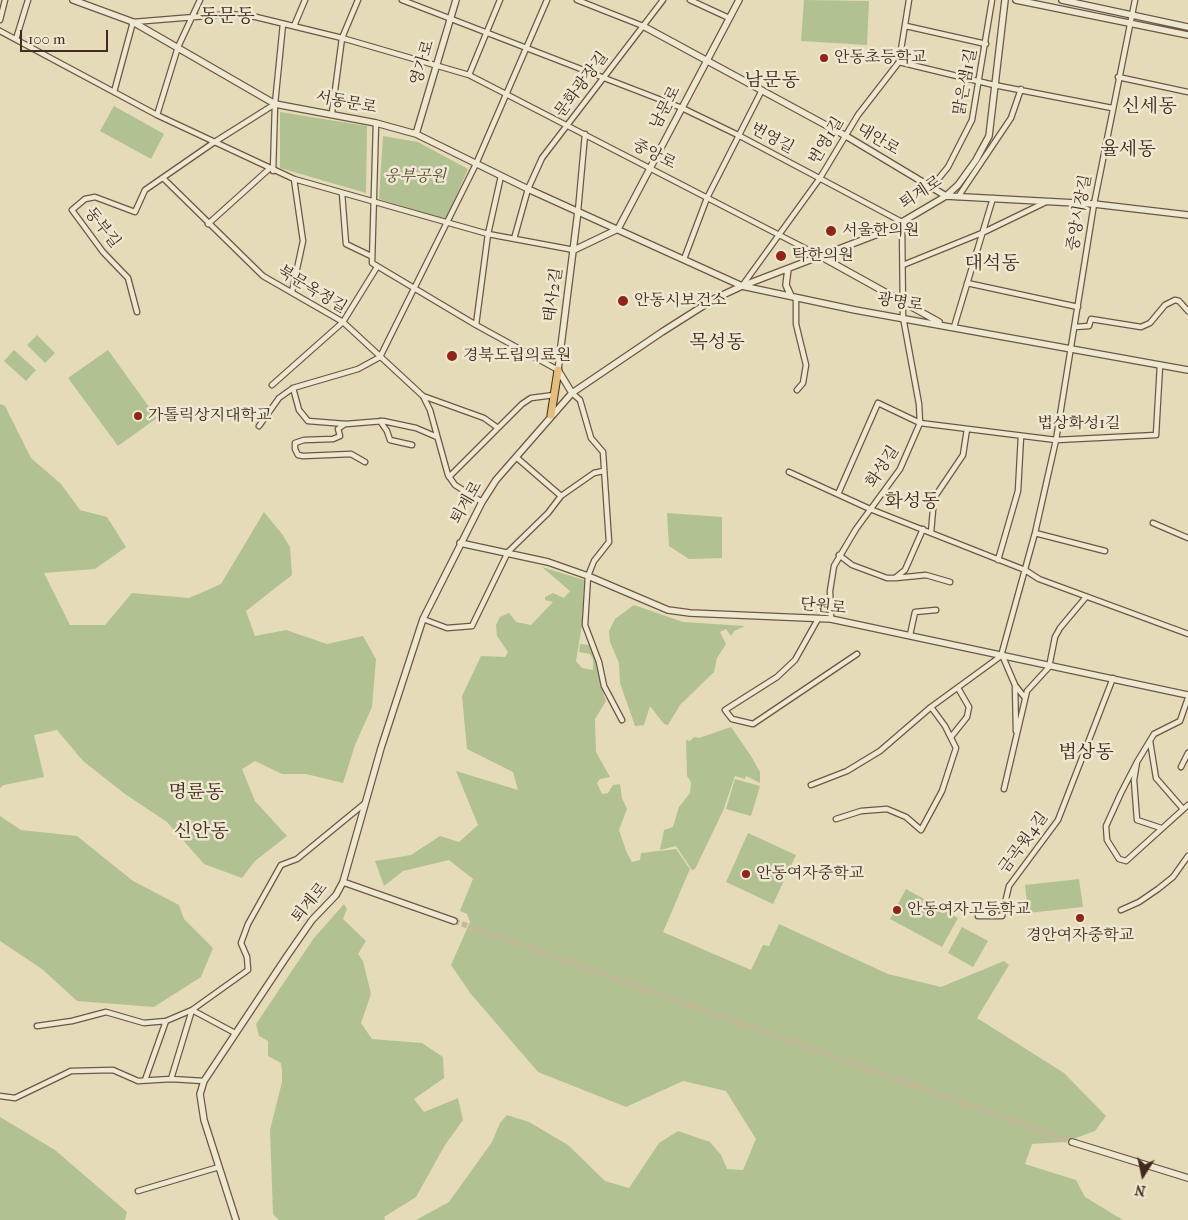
<!DOCTYPE html>
<meta charset="utf-8">
<style>
body{margin:0}
#map{position:relative;width:1188px;height:1220px;overflow:hidden;background:#e6dbb8;font-family:"IM FELL French Canon",serif}
canvas{display:block}
.north{position:absolute;left:1118px;top:1150px;width:50px;height:50px;-webkit-text-stroke:4px #efe8d1;paint-order:stroke;rotate:190deg;font-size:14px;font-weight:700;line-height:20px;text-align:center;color:#432a20}
.north::after{content:'';display:block;margin:auto;width:18px;height:22px;background:#432a20;clip-path:polygon(50% 0,100% 100%,50% 72%,0 100%)}
.scale{position:absolute;left:20px;top:30px;width:88px;height:22px;box-sizing:border-box;border:2px solid #432a20;border-top:0;padding-left:6px;font-size:15px;line-height:18px;white-space:nowrap;color:#432a20;-webkit-text-stroke:4px #efe8d1;paint-order:stroke}
</style>
<div id="map">
<canvas width="1188" height="1220"></canvas>
<div class="north">N</div>
<div class="scale">100 m</div>
</div>
<script>
const context = document.querySelector('canvas').getContext('2d');
context.lineJoin = 'round';
function fillPath(path, color) { context.fillStyle = color; context.fill(path, 'evenodd'); }
const shape = rows => new Path2D(rows.map(r => 'M' + r).join(''));
function stroke(path, color, width, dash) { context.strokeStyle = color; context.lineWidth = width; context.lineCap = dash ? 'butt' : 'round'; context.setLineDash(dash || []); context.stroke(path); }
function write(font, color, halo, rows, align = 'center') {
  context.font = font + ' "IM FELL French Canon","Noto Serif KR",serif'; context.lineWidth = 5; context.setLineDash([]); context.textBaseline = 'middle'; context.strokeStyle = halo; context.fillStyle = color; for (const [text, x, y, turn = 0] of rows) {
    context.save(); context.translate(x, y); context.rotate((+turn || 0) * Math.PI / 180); context.textAlign = isNaN(turn) ? turn : align; if (halo) context.strokeText(text, 0, 0); context.fillText(text, 0, 0); context.restore();
  }
}
const green = shape([
 [804,0,869,1,867,45,801,41],
 [114,106,164,134,151,159,100,131],
 [280,112,367,126,366,193,280,168],
 [383,136,418,142,468,169,446,219,379,199],
 [37,335,55,353,45,363,27,345],
 [14,350,36,370,26,381,4,361],
 [108,350,157,418,118,446,68,378],
 [0,404,5,406,31,458,61,484,80,510,107,517,126,547,95,569,44,573,70,625,105,625,132,593,189,598,221,584,264,512,282,534,290,547,292,575,246,611,255,636,286,630,327,644,363,636,376,659,372,707,355,745,343,783,306,774,282,774,255,761,242,769,255,801,287,836,255,861,242,878,204,864,167,822,125,794,83,761,57,730,34,735,44,777,4,785,0,788],
 [667,513,722,517,722,558,689,559,669,546],
 [542,567,584,580,582,625,576,661,582,668,593,670,593,659,590,654,579,652,580,644,590,645,598,662,602,690,606,701,595,719,596,752,610,777,600,779,597,783,602,794,608,793,613,785,620,784,622,798,627,809,619,830,626,851,632,862,640,860,641,853,676,849,690,869,663,932,751,970,763,945,769,946,779,924,888,974,941,987,1004,961,1009,965,977,1018,1064,1073,1106,1116,1095,1131,1065,1142,1032,1144,1025,1164,1076,1180,1085,1197,1123,1220,416,1220,449,1202,492,1142,500,1123,507,1115,529,1122,568,1145,605,1181,629,1188,659,1143,678,1131,710,1142,721,1155,727,1169,743,1170,756,1139,726,1091,683,1081,626,1107,538,1072,471,994,451,965,470,922,467,914,460,911,473,879,449,860,403,871,384,886,375,861,411,855,440,836,459,842,478,825,456,771,518,790,513,772,467,749,462,696,481,656,505,657,508,652,497,636,496,625,500,617,509,613,516,622,531,625,553,602,545,600,545,597,553,593,564,598,570,591],
 [634,605,683,622,745,626,734,631,731,636,726,629,720,632,726,644,717,658,714,672,680,705,668,725,664,724,650,706,644,725,635,726,620,683,619,663,610,642,609,631,615,619],
 [731,727,751,756,760,772,760,783,746,776,745,779,735,776,723,811,695,869,692,870,676,846,660,850,664,830,673,827,679,807,690,793,691,782,687,776,686,740,690,741,694,737,699,738],
 [735,779,760,786,751,816,726,809],
 [0,816,21,830,77,836,133,881,179,905,184,919,213,948,201,977,154,1007,77,1001,42,969,0,941],
 [748,833,796,855,773,904,726,882],
 [1079,879,1083,907,1028,913,1025,885],
 [906,889,958,918,942,947,890,919],
 [344,904,347,909,343,919,366,941,358,954,363,961,371,994,361,1023,372,1039,422,1043,443,1057,444,1078,414,1099,424,1112,458,1098,463,1120,445,1145,416,1197,384,1217,385,1220,279,1220,273,1214,270,1130,282,1082,282,1071,281,1063,268,1056,268,1041,259,1036,256,1024,314,938],
 [962,927,988,941,973,967,948,953],
 [0,1117,55,1150,127,1212,125,1220,0,1220]
]);
const tertiaryTunnel = shape([
 [454,921,1072,1142]
]);
const minor = shape([
 [402,0,682,108,738,135,902,222,903,317,919,404,920,423,900,469,856,529,834,566,830,591,831,619],
 [577,0,643,26],
 [690,0,729,18],
 [0,20,5,0],
 [294,26,305,0],
 [906,26,986,44],
 [0,31,157,115,294,179,488,234,574,250],
 [16,39,28,0],
 [899,62,994,85,1112,108],
 [469,75,500,0],
 [1118,77,1188,92],
 [114,92,133,22,231,14,256,17,342,38,469,75,820,256],
 [332,113,342,38,358,0],
 [157,115,178,47,200,0],
 [376,123,372,263,476,325,558,370],
 [273,171,275,104,283,24],
 [163,178,263,276,343,322,423,396,430,410,448,475,455,485,482,502],
 [931,188,948,167,972,120,992,0],
 [342,193,346,244,371,256],
 [958,197,1011,118,1021,89],
 [578,211,585,134],
 [208,224,269,169],
 [514,239,528,189,542,158,663,0],
 [684,259,707,198,762,90],
 [903,265,982,233,1046,202],
 [967,283,1078,307],
 [742,286,820,178,858,115,899,62,909,0],
 [292,292,303,241,294,179],
 [796,298,796,324,806,365,803,383,797,390],
 [137,312,128,278,103,252,72,210,85,199,95,197,135,212,145,190,213,143,275,104],
 [476,325,488,234,501,176],
 [954,327,993,198],
 [1075,327,1089,326,1091,319,1141,327,1150,323,1165,305,1175,300,1179,301,1188,311],
 [272,385,343,322,377,267],
 [293,388,299,410,308,421,346,424,383,421,416,428,437,437],
 [572,393,580,400,591,438,603,452,609,542,594,561,588,576,585,625,599,662,604,686,622,720],
 [423,396,484,418,498,428],
 [380,421,387,431,390,440,412,445],
 [345,424,338,429,340,436,333,439,304,440,295,443,295,449,298,455,303,456,351,454,365,462],
 [259,426,279,398,293,388,358,369,380,357,476,164,547,0],
 [516,457,561,496],
 [789,472,870,509,1025,570,1039,579,1188,634],
 [449,477,522,404,531,398,554,395],
 [838,494,878,403,920,423,1056,440,1156,435,1160,365],
 [1153,523,1188,538],
 [931,533,934,498,963,455,967,429],
 [1035,533,1105,551],
 [839,555,852,565,887,578,895,578,905,570,923,529],
 [998,560,1018,491,1021,436],
 [896,578,926,575,950,582],
 [423,619,447,628,472,626,508,552,548,513,561,496,594,473,603,471],
 [818,619,795,660,777,677,725,710,732,719,753,724,857,654],
 [910,635,915,612,936,610],
 [1003,657,1015,685,1025,698],
 [1015,685,1016,731],
 [951,737,967,717,969,707,958,688],
 [1150,741,1156,778,1183,809],
 [1137,762,1121,793,1106,826,1107,840,1119,859,1126,861,1188,805],
 [1181,767,1188,753],
 [811,785,847,771,880,751,931,707,1001,656,1035,533,1056,440,1094,204,1135,0],
 [1004,789,1027,691,1049,667,1055,637,1060,628,1086,597],
 [836,819,861,811,887,809,906,817,921,830,942,791,956,748,945,726,931,707],
 [1161,828,1137,820,1134,780,1137,762,1154,734,1180,721,1188,698],
 [1121,910,1139,902,1158,889,1173,877,1188,856],
 [978,916,1002,916,1009,886,1058,820,1113,678],
 [192,1010,235,1033],
 [37,1026,72,1021,106,1012,144,1023,166,1021,192,1010,248,970,247,957,241,943,248,924,281,865,297,859,364,804],
 [171,1079,192,1010],
 [145,1080,166,1021],
 [0,1096,15,1098,71,1071,113,1070,138,1081,171,1079,204,1081],
 [138,1191,219,1167]
]);
const tertiary = shape([
 [73,0,133,22,275,104,376,123,416,134,528,189,742,286,855,310,1188,370],
 [1016,0,1188,35],
 [1062,0,1188,27],
 [643,26,846,136,946,196,1094,204,1188,215],
 [416,134,456,0],
 [618,229,739,0],
 [574,250,618,229],
 [820,256,939,322],
 [788,269,786,285,791,296],
 [572,393,558,370,578,211],
 [460,543,548,562,588,576,668,610,690,613,831,619,1188,695],
 [343,882,454,921],
 [1072,1142,1188,1178],
 [236,1220,204,1120,200,1094,204,1081,287,956,312,920,336,895,343,882,381,748,423,619,482,502,496,480,572,393,662,332,714,299,742,286,878,234,902,222,946,196,958,185,976,160,989,136,1005,0]
]);
const primary = shape([
 [551,415,558,370]
]);
const markers = [
 [824,58,5,"#8f2418"],
 [831,231,6,"#8f2418"],
 [781,256,6,"#8f2418"],
 [623,301,6,"#8f2418"],
 [452,356,6,"#8f2418"],
 [138,416,5,"#8f2418"],
 [746,874,5,"#8f2418"],
 [897,910,5,"#8f2418"],
 [1080,918,5,"#8f2418"]
];
const poiNames = [
 ["안동초등학교",834,58],
 ["서울한의원",842,231],
 ["탁한의원",792,256],
 ["안동시보건소",634,301],
 ["경북도립의료원",463,356],
 ["가톨릭상지대학교",148,416],
 ["안동여자중학교",756,874],
 ["안동여자고등학교",907,910],
 ["경안여자중학교",1080,936,"center"]
];
const streetNames = [
 ["영가로",423,63,-73],
 ["맑은샘1길",966,82,-79],
 ["문화광장길",582,85,-53],
 ["서동문로",346,103,11],
 ["남문로",666,108,-62],
 ["번영길",772,139,28],
 ["대안로",878,140,31],
 ["번영1길",827,141,-59],
 ["중앙로",654,155,27],
 ["퇴계로",921,193,-33],
 ["중앙시장길",1080,213,-80],
 ["동부길",102,228,52],
 ["북문옥정길",312,290,31],
 ["태사2길",554,295,-82],
 ["광명로",900,303,9],
 ["법상화성1길",1079,424],
 ["화성길",883,467,-57],
 ["퇴계로",467,503,-60],
 ["단원로",823,607,6],
 ["금곡윗4길",1024,843,-54],
 ["퇴계로",310,903,-51]
];
const parkNames = [
 ["웅부공원",415,177]
];
const quarterNames = [
 ["동문동",227,17],
 ["남문동",772,81],
 ["신세동",1149,107],
 ["율세동",1128,150],
 ["대석동",992,264],
 ["목성동",717,343],
 ["화성동",912,502],
 ["법상동",1086,753],
 ["명륜동",196,793],
 ["신안동",201,832]
];
fillPath(green, '#b1c192');
stroke(tertiaryTunnel, '#c5b89a', 5.5, [5.5, 3]);
stroke(minor, '#6c5646', 7);
stroke(tertiary, '#6c5646', 8);
stroke(primary, '#432a20', 9);
stroke(minor, '#efe8d1', 4.5);
stroke(tertiary, '#efe8d1', 5.5);
stroke(primary, '#e3be7c', 7);
for (const [x, y, r, color] of markers) { const dot = new Path2D(); dot.arc(x, y, r, 0, 2 * Math.PI); context.fillStyle = color; context.fill(dot); stroke(dot, '#efe8d1', 2); }
write('16px', '#432a20', '#efe8d1', poiNames, 'left');
write('16px', '#432a20', '#efe8d1', streetNames);
write('italic 16px', '#594837', '#efe8d1', parkNames);
write('19px', '#432a20', '#efe8d1', quarterNames);
</script>
